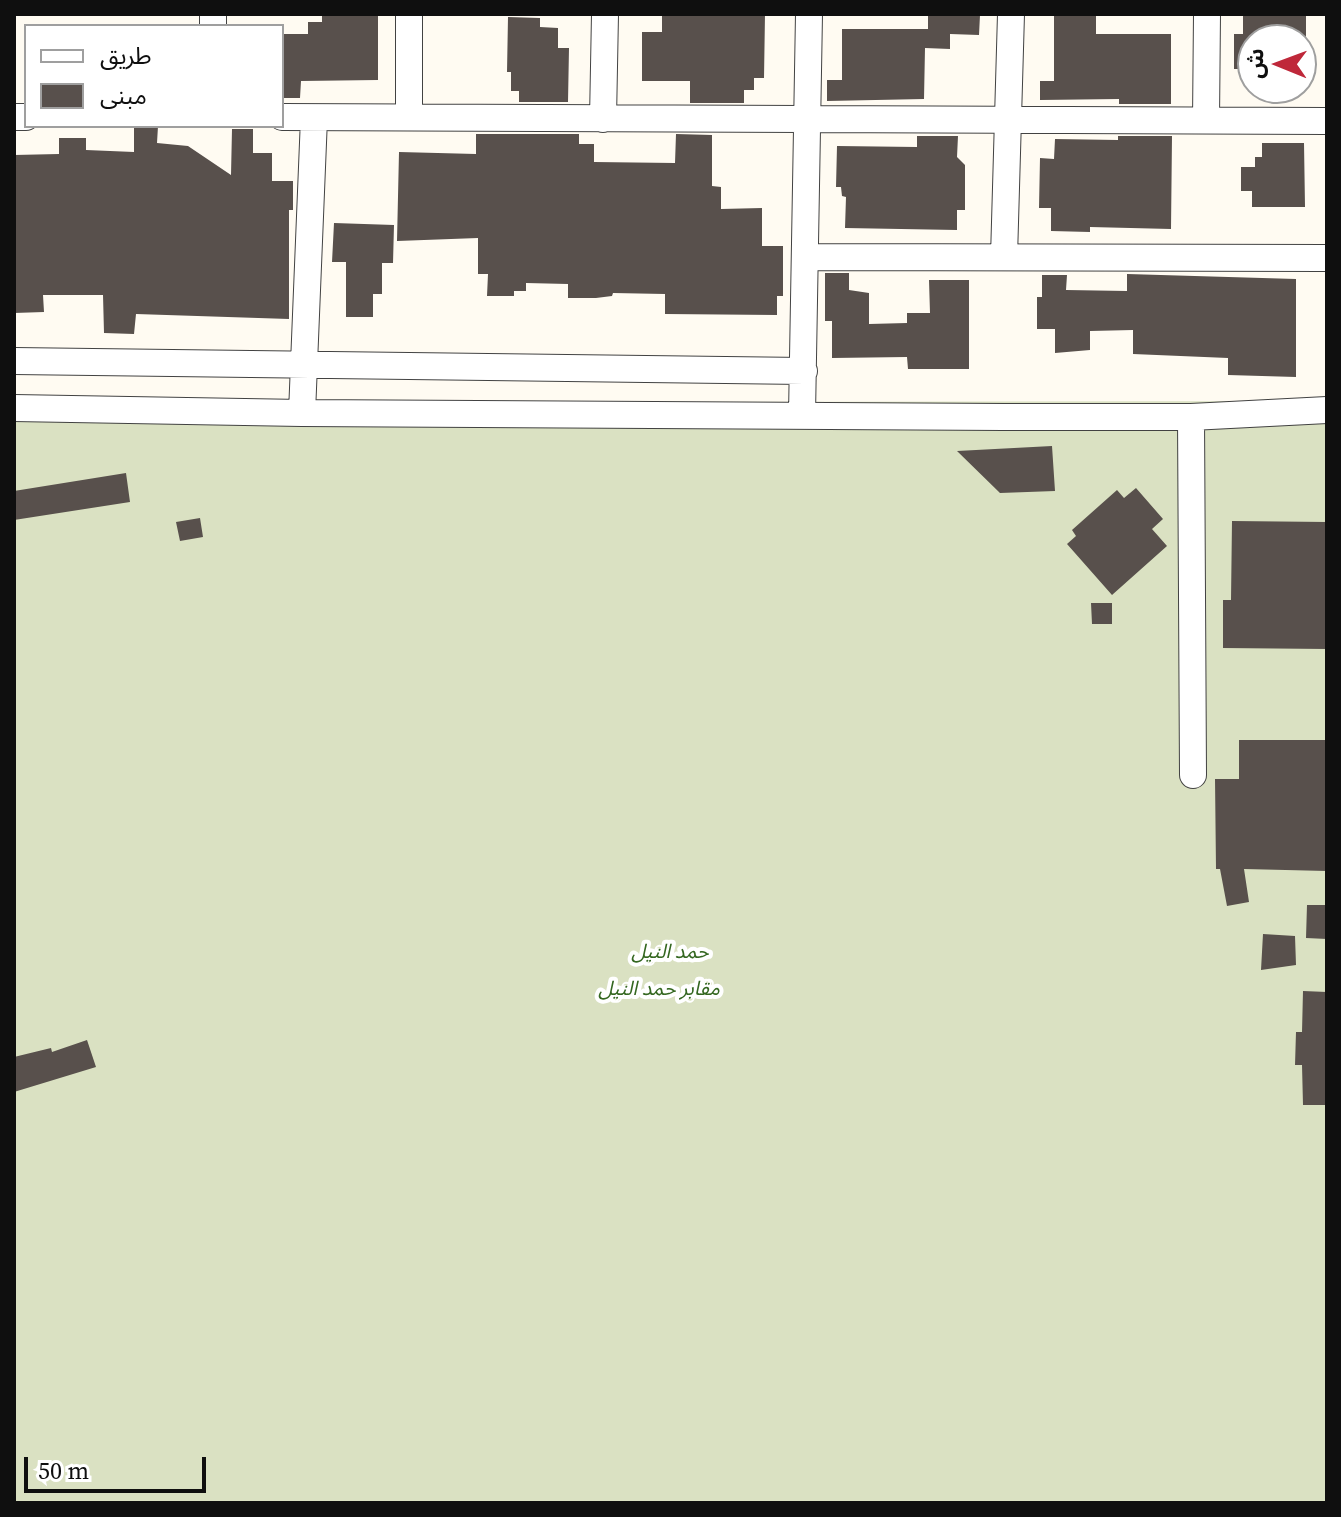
<!DOCTYPE html>
<meta charset="utf-8">
<style>
body{margin:0}
#map{position:relative;width:1341px;height:1517px;overflow:hidden;background:#fffbf2;font-family:"Source Serif 4","Noto Sans Arabic",serif}
canvas{display:block}
.frame{position:absolute;inset:0;border:16px solid #0f0f0f;pointer-events:none}
.legend{position:absolute;left:24px;top:24px;width:260px;height:104px;box-sizing:border-box;background:#fff;border:2px solid #9f9f9f;margin:0;padding:10px 14px;list-style:none;font-size:24px;color:#0f0f0f}
.legend li{display:flex;align-items:center;gap:16px;height:40px}
.legend b{width:40px;border:2px solid #9f9f9f}
.north{position:absolute;left:1237px;top:24px;width:80px;height:80px;box-sizing:border-box;background:#fff;border:2px solid #9f9f9f;border-radius:50%;rotate:271deg;font-size:22px;font-weight:700;line-height:32px;text-align:center;color:#0f0f0f}
.north::after{content:'';display:block;margin:auto;width:28px;height:36px;background:#bf283a;clip-path:polygon(50% 0,100% 100%,50% 72%,0 100%)}
.scale{position:absolute;left:24px;top:1457px;width:182px;height:36px;box-sizing:border-box;border:4px solid #0f0f0f;border-top:0;padding-left:10px;font-size:24px;line-height:28px;white-space:nowrap;color:#0f0f0f;-webkit-text-stroke:6px #fff;paint-order:stroke}
</style>
<div id="map">
<canvas width="1341" height="1517"></canvas>
<div class="frame"></div>
<ul class="legend">
<li><b style="height:10px;background:#fff"></b>طريق</li>
<li><b style="height:22px;background:#58504c"></b>مبنى</li>
</ul>
<div class="north">ش</div>
<div class="scale">50 m</div>
</div>
<script>
const context = document.querySelector('canvas').getContext('2d');
context.lineJoin = 'round';
function fillPath(path, color) { context.fillStyle = color; context.fill(path, 'evenodd'); }
const shape = rows => new Path2D(rows.map(r => 'M' + r).join(''));
function stroke(path, color, width, dash) { context.strokeStyle = color; context.lineWidth = width; context.lineCap = dash ? 'butt' : 'round'; context.setLineDash(dash || []); context.stroke(path); }
function write(font, color, halo, rows, align = 'center') {
  context.font = font + ' "Source Serif 4","Noto Sans Arabic",serif'; context.lineWidth = 8; context.setLineDash([]); context.textBaseline = 'middle'; context.strokeStyle = halo; context.fillStyle = color; for (const [text, x, y, turn = 0] of rows) {
    context.save(); context.translate(x, y); context.rotate((+turn || 0) * Math.PI / 180); context.textAlign = isNaN(turn) ? turn : align; if (halo) context.strokeText(text, 0, 0); context.fillText(text, 0, 0); context.restore();
  }
}
const cemetery = shape([
 [1327,401,1327,1503,14,1503,14,403]
]);
const building = shape([
 [322,14,378,14,378,80,301,81,300,98,282,98,282,34,308,34,308,22,322,22],
 [662,14,765,14,764,78,754,78,754,90,744,90,744,103,690,103,690,81,642,81,642,32,662,32],
 [928,14,980,15,979,35,950,34,950,49,925,48,924,99,827,101,827,80,842,80,842,29,928,29],
 [1054,14,1096,14,1096,34,1171,34,1171,104,1119,104,1119,99,1040,100,1040,81,1054,81],
 [1243,14,1306,14,1306,40,1253,40,1253,69,1234,69,1234,34,1243,34],
 [508,17,540,18,540,27,558,28,558,48,569,48,568,102,519,102,519,91,511,91,511,72,507,72],
 [134,126,158,126,157,143,188,146,231,175,232,129,253,129,253,153,272,153,272,181,293,181,293,210,289,210,289,319,136,314,134,334,104,333,103,295,43,295,44,312,14,313,14,155,59,154,59,138,86,138,86,150,134,152],
 [476,134,579,134,579,144,594,144,594,162,675,163,676,134,712,135,712,186,721,187,721,209,762,208,762,246,783,246,783,296,777,296,777,315,665,314,665,294,613,293,612,296,596,298,568,298,568,284,526,283,526,291,514,291,514,296,487,296,488,274,478,274,478,238,397,241,399,152,476,154],
 [917,136,958,136,957,157,965,165,965,210,957,210,957,230,845,228,846,197,842,196,841,187,836,187,837,146,917,147],
 [1118,136,1172,136,1171,229,1090,227,1090,232,1051,231,1051,208,1039,208,1040,158,1054,159,1055,139,1118,140],
 [1262,143,1304,143,1305,207,1252,207,1252,191,1241,191,1241,167,1255,167,1255,157,1262,157],
 [334,223,394,225,393,263,382,263,382,294,373,294,373,317,346,317,346,262,332,262],
 [825,273,849,273,849,290,869,293,869,324,907,323,907,313,930,313,929,280,969,280,969,369,908,369,907,357,832,358,832,321,825,321],
 [1127,274,1296,279,1296,377,1228,375,1228,358,1133,354,1133,330,1090,331,1090,350,1055,353,1055,329,1037,329,1037,297,1042,297,1042,275,1067,275,1066,290,1127,291],
 [1052,446,1055,491,1000,493,957,451],
 [126,473,130,502,14,520,14,491],
 [1136,488,1163,519,1152,529,1167,546,1112,595,1067,544,1076,536,1072,530,1117,490,1124,498],
 [200,518,203,537,180,541,176,522],
 [1232,521,1327,522,1327,649,1223,648,1223,600,1231,600],
 [1091,603,1112,603,1112,624,1092,624],
 [1239,740,1327,740,1327,871,1244,869,1249,902,1227,906,1220,869,1216,869,1215,779,1239,779],
 [1307,905,1327,905,1327,939,1306,938],
 [1263,934,1295,936,1296,965,1261,970],
 [1303,991,1327,992,1327,1105,1303,1105,1302,1065,1295,1065,1296,1032,1302,1032],
 [87,1040,96,1067,14,1092,14,1057,51,1048,52,1052]
]);
const minor = shape([
 [213,26,213,14],
 [14,117,26,117],
 [282,117,1327,121],
 [409,117,409,14],
 [603,119,605,14],
 [1206,120,1207,14],
 [807,257,1327,258],
 [1004,257,1011,14],
 [14,361,804,371],
 [14,408,302,413,1004,417,1191,417,1327,410],
 [302,413,314,118],
 [802,415,809,14],
 [1191,417,1193,775]
]);
const parkNames = [
 ["حمد النيل",670,953],
 ["مقابر حمد النيل",659,990]
];
fillPath(cemetery, '#dae1c2');
fillPath(building, '#58504c');
stroke(minor, '#424242', 28);
stroke(minor, '#fff', 26);
write('italic 20px', '#346720', '#fff', parkNames);
</script>
